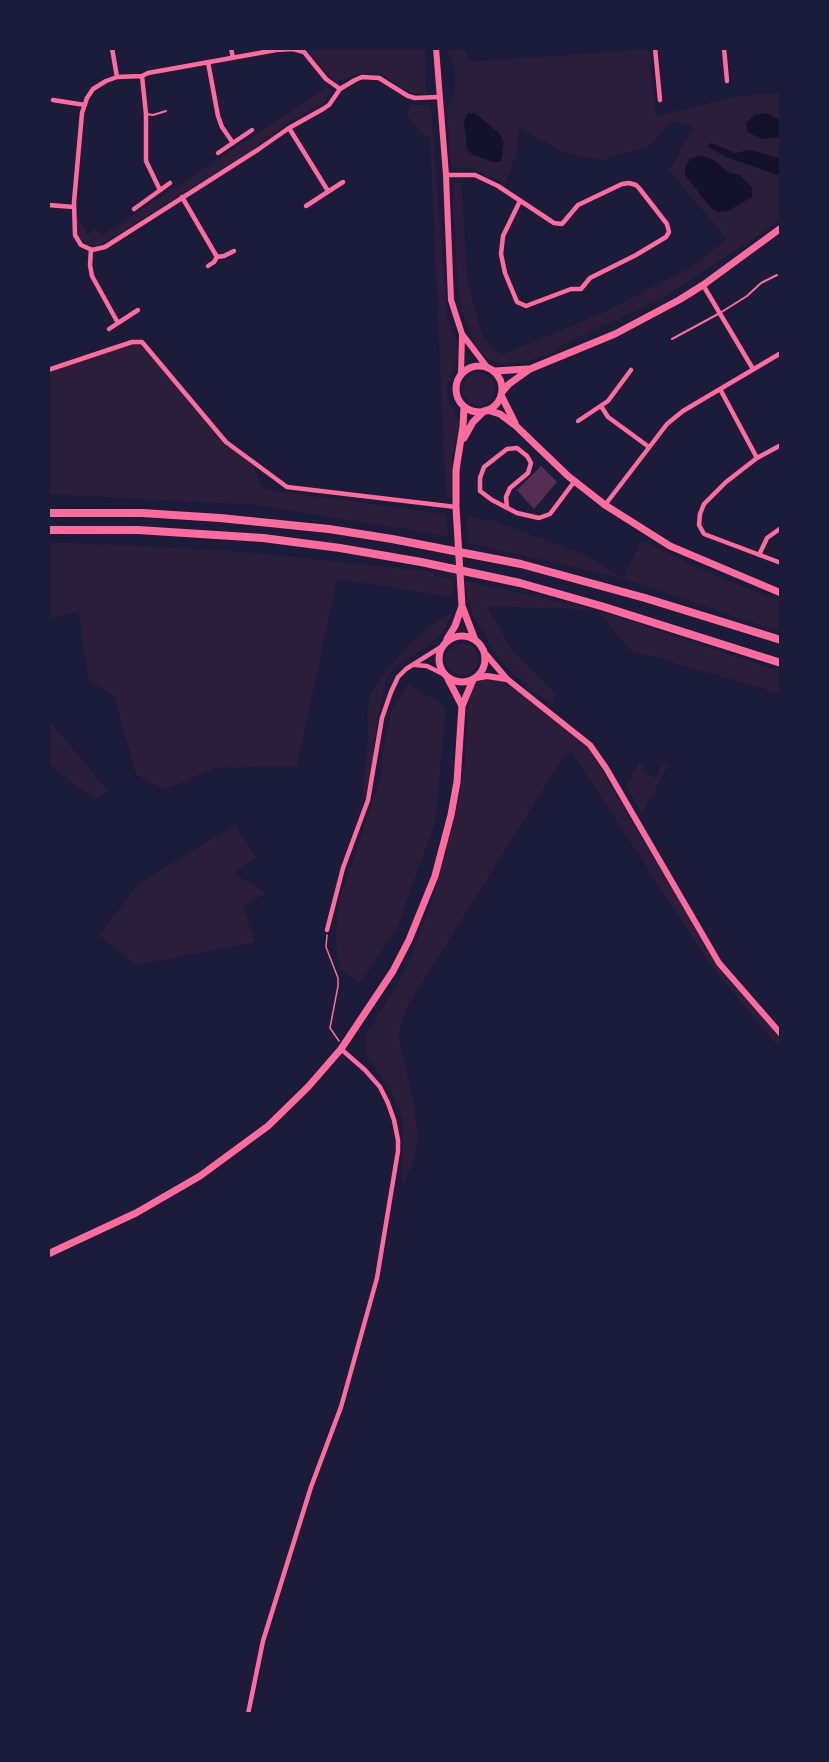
<!DOCTYPE html>
<style>
body{margin:0}
#map{position:relative;width:829px;height:1762px;overflow:hidden;background:#1b1b3a;font-family:"Roboto Condensed",sans-serif}
canvas{display:block}
.frame{position:absolute;inset:0;border:50px solid #1b1b3a;pointer-events:none}
</style>
<div id="map">
<canvas width="829" height="1762"></canvas>
<div class="frame"></div>
</div>
<script>
const context = document.querySelector('canvas').getContext('2d');
context.lineJoin = 'round';
function fillPath(path, color) { context.fillStyle = color; context.fill(path, 'evenodd'); }
const shape = rows => new Path2D(rows.map(r => 'M' + r).join(''));
function stroke(path, color, width, dash) { context.strokeStyle = color; context.lineWidth = width; context.lineCap = dash ? 'butt' : 'round'; context.setLineDash(dash || []); context.stroke(path); }
const green = shape([
 [311,48,425,48,426,94,410,92,400,87,389,78,375,72,359,74,335,82,308,51],
 [447,48,465,48,468,62,649,49,656,116,737,96,781,93,781,216,768,229,663,298,556,348,557,351,525,362,501,364,486,358,475,345,463,313,457,283,453,187,457,183,461,183,468,285,484,340,502,355,604,312,695,265,727,239,669,170,694,127,671,121,649,146,602,160,565,153,519,128,516,156,505,184,471,168,453,168,451,163,447,108,455,90,455,69],
 [328,87,331,91,323,104,293,119,252,150,99,246,91,245,82,241,78,235,76,215,88,234,96,229,101,236],
 [410,105,429,105,431,108,447,316,457,344,458,356,447,389,448,402,454,410,458,422,457,435,452,455,452,498,446,497,430,138,422,134,407,116],
 [142,343,222,437,254,466,262,489,445,514,448,536,255,505,48,494,48,370,128,344],
 '463 389a16 16 0 1 1 32 0a16 16 0 1 1-32 0Z',
 [466,515,494,521,583,554,624,578,641,540,702,570,781,602,781,632,625,579,468,543],
 [48,543,75,543,237,551,434,572,434,576,453,579,452,597,337,579,297,766,215,768,165,789,136,775,114,696,89,681,78,611,48,619],
 [465,581,597,610,781,672,781,694,630,650,597,610,487,606,510,647,555,693,554,705,544,699,515,676,497,656,473,616,467,600],
 [447,614,452,614,443,633,425,648,395,667,386,681,378,716,370,780,344,853,363,793,368,734,367,709,371,693,386,671,401,653,418,636],
 '446 659a16 16 0 1 1 32 0a16 16 0 1 1-32 0Z',
 [487,678,498,679,507,684,563,725,588,748,722,971,781,1038,781,1050,710,964,571,751,562,759,407,1007,398,1035,413,1100,418,1138,412,1165,402,1187,403,1120,389,1087,365,1053,366,1035,407,968,434,896,454,821,465,764,469,696,477,682],
 [408,683,446,707,435,823,397,928,360,984,340,968,335,939,340,898,381,779,383,750,391,713],
 [48,719,108,791,95,800,48,764],
 [664,761,669,764,642,814,626,785,639,763,644,766,642,772,655,778],
 [235,825,256,857,234,874,267,893,243,906,255,942,136,965,99,935,139,883]
]);
const water = shape([
 [468,113,475,113,500,134,504,143,501,161,495,163,472,154,467,149,464,121],
 [766,113,781,120,781,137,761,139,748,132,746,123,755,115],
 [711,143,735,153,750,150,781,159,781,176,726,157,707,146],
 [701,155,715,161,727,172,740,175,752,188,752,197,728,211,718,212,710,207,685,175,685,167,690,159]
]);
const building = shape([
 [541,466,557,482,534,509,517,490]
]);
const path = shape([
 [327,935,326,947,338,978,338,986,330,1028,339,1041]
]);
const service = shape([
 [146,114,153,115,166,111],
 [672,339,720,313,747,296,761,283,777,275]
]);
const minor = shape([
 [112,48,117,77],
 [231,48,233,58],
 [655,48,660,100],
 [724,48,727,81],
 [208,62,218,116,222,127,233,143],
 [142,76,146,114,146,161,160,190],
 [340,89,326,79,304,52,293,49,276,50,148,73,142,76,117,77,106,81,93,89,87,98,82,113,74,202,75,235,81,245,92,250,105,247,259,149,289,128,323,109,329,105,340,89,355,80,362,77,379,78,408,96,415,98,438,97],
 [53,100,85,105],
 [289,128,328,191],
 [218,153,252,130],
 [446,175,475,175,498,186,554,223,562,224,578,205,622,184,629,183,636,185,639,188,667,224,669,232,666,237,636,255,590,278,581,289,571,289,526,306,517,302,505,273,501,254,503,236,520,201],
 [182,197,217,257],
 [48,205,74,207],
 [306,206,343,182],
 [134,209,170,183],
 [91,249,90,265,92,276,118,323,109,329],
 [208,266,214,262,217,257,224,256,234,251],
 [703,285,753,369],
 [118,323,138,310],
 [48,370,132,342,142,342,226,442,287,487,456,507],
 [720,389,757,458],
 [601,406,608,417,649,447],
 [578,421,608,401,631,370],
 [781,445,757,458,726,482,704,504,700,514,699,525,704,534,781,563],
 [605,505,667,424,683,411,781,353],
 [507,508,506,497,510,488,528,473,531,463,527,456,517,448,507,449,484,467,480,478,480,491,492,500,517,513,539,518,550,514,574,482],
 [759,555,767,538,781,528],
 [415,665,427,666,443,674],
 [327,930,343,868,368,800,382,718,391,692,398,677,406,669,441,647],
 [248,1714,263,1641,311,1487,341,1407,377,1278,398,1151,398,1140,394,1120,388,1103,380,1087,365,1070,341,1049]
]);
const secondary = shape([
 [436,48,446,175,451,300,462,334,487,367],
 [461,374,462,335],
 [484,652,507,679,590,745,606,768,719,963,781,1034],
 [476,678,487,676,506,679]
]);
const primary = shape([
 '456 389a23 23 0 1 1 46 0a23 23 0 1 1-46 0Z',
 [495,371,528,369],
 [502,392,509,384,530,369,615,334,679,300,703,285,781,228],
 [501,395,515,423],
 [464,407,463,426,456,470,456,507,462,606,475,640],
 [487,410,500,414,516,426,568,476,605,505,670,546,781,593],
 [464,438,473,422,484,411],
 '439 659a23 23 0 1 1 46 0a23 23 0 1 1-46 0Z',
 [447,639,455,626,462,606],
 [448,679,462,706],
 [48,1254,136,1213,200,1176,268,1126,308,1087,341,1049,393,971,409,940,435,876,451,815,457,782,462,706,473,680]
]);
const motorway = shape([
 [48,513,142,513,220,518,329,529,392,539,521,564,645,598,781,640],
 [48,530,138,530,263,538,340,548,421,562,520,583,601,606,781,663]
]);
fillPath(green, '#2a1e3b');
fillPath(water, '#12122b');
fillPath(building, '#542f53');
stroke(path, '#ff6b9d', 1.5);
stroke(service, '#ff6b9d', 2);
stroke(minor, '#ff6b9d', 4.5);
stroke(secondary, '#ff6b9d', 6);
stroke(primary, '#ff6b9d', 7);
stroke(motorway, '#ff6b9d', 8);
</script>
